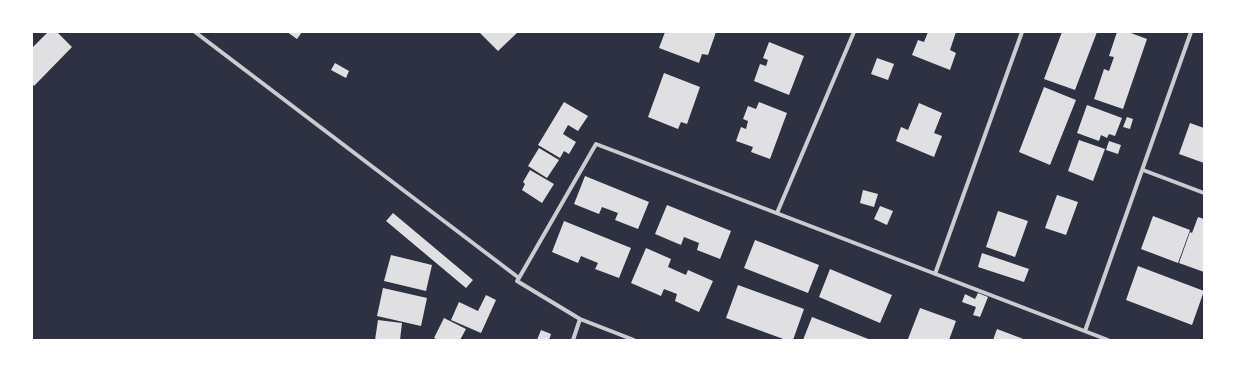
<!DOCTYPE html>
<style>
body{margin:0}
#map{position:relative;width:1236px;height:372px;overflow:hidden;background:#2d3142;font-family:Commissioner,sans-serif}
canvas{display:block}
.frame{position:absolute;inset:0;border:33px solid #fff;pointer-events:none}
</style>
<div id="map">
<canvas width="1236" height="372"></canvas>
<div class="frame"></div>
</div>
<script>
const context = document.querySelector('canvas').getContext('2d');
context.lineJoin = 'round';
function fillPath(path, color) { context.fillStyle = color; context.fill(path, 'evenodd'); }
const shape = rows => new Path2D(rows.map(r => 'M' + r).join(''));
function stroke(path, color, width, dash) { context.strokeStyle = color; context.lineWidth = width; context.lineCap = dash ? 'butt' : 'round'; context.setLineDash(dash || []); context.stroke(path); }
const building = shape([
 [48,32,57,32,72,47,34,86,32,83,32,48],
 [287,32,302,32,297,39],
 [479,32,518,32,498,51],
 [665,32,716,32,708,55,702,54,699,63,659,48],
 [928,32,956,32,950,50,956,53,950,70,912,55,918,40,924,42],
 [1062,32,1097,32,1075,90,1044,79],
 [1117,32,1128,32,1147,39,1123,109,1094,99,1104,69,1109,71,1114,57,1109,56],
 [769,42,804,56,789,95,754,81,760,64,766,66,768,60,763,58],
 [877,58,894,64,888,80,871,74],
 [335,63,349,71,346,78,331,70],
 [664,73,700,87,687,124,681,122,678,129,648,117],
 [1044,87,1076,100,1050,165,1019,152],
 [564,102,588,116,578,131,568,125,563,134,576,142,569,154,564,151,560,158,538,145],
 [759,102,787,113,770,159,751,152,753,147,736,141,741,127,746,129,748,121,743,119,748,106,756,109],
 [919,103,942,113,934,133,942,136,934,157,896,141,901,127,908,130],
 [1087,105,1122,118,1115,136,1109,134,1107,138,1101,135,1099,141,1077,133],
 [1127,117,1133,119,1130,129,1123,127],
 [1190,123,1204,128,1204,163,1179,154],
 [1079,140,1105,149,1093,181,1068,171],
 [1109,141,1121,145,1118,154,1106,150],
 [539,148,559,160,547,178,528,166],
 [530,170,554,184,542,203,522,190,525,184,523,182],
 [585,176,649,202,638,229,615,220,618,213,602,207,599,214,574,204],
 [863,190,878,194,874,207,860,203],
 [1057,195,1078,202,1066,235,1045,228],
 [667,205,731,231,720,259,697,250,699,243,684,237,681,245,655,234],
 [880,206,893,211,887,225,874,219],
 [998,211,1028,221,1015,257,986,247],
 [393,213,473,280,466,288,386,221],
 [1153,216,1190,230,1178,263,1141,249],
 [1198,217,1204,219,1204,272,1179,263,1190,232,1192,233],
 [564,221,631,248,619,278,595,269,598,263,581,256,578,263,552,252],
 [755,240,819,265,808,293,744,268],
 [646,248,671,259,668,267,686,275,688,270,713,281,699,312,675,301,677,294,664,289,661,296,631,283],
 [982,253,1029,269,1024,282,978,267],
 [391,255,432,265,426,291,384,281],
 [1138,266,1204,291,1192,325,1126,300],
 [830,269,892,295,880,323,819,297],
 [738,285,804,309,793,340,786,340,726,318],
 [383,288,427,298,421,326,377,316],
 [978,293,988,297,980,317,973,315,976,307,962,302,965,294,975,299],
 [486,295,496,300,481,333,451,320,459,302,478,311],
 [920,308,956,321,949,340,908,339],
 [812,317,871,340,803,340],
 [444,318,466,329,460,340,438,340,434,338],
 [378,320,402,323,400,340,375,340],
 [997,329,1026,340,993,340],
 [541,330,551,334,549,340,537,340]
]);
const minor = shape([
 [195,32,519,278,517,281,580,319,634,340],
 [1143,170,1204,193],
 [777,213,854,32],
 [935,274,1022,32],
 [519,278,596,144,1108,340],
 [1085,331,1191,32],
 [573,340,580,319]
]);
fillPath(building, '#e0e0e3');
stroke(minor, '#caccd0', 4);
</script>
